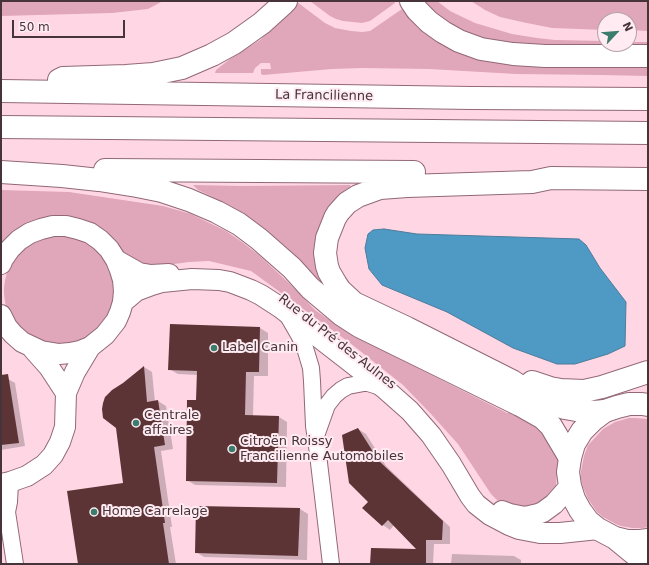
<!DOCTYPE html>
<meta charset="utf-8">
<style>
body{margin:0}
#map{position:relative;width:649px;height:565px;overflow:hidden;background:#ffd7e4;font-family:"DejaVu Sans",sans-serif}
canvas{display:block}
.frame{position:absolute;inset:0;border:2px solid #47343b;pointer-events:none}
.north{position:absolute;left:597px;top:12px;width:40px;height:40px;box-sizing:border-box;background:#ffebf1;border:1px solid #b5a2a8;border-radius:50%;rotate:64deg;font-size:11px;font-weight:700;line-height:16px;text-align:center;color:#47343b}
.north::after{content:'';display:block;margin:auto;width:14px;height:18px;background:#3b7d6d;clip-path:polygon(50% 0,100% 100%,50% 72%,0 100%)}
.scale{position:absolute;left:12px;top:20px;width:113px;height:18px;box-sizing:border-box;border:2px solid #47343b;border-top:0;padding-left:5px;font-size:12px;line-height:14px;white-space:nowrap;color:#47343b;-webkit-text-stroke:3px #ffebf1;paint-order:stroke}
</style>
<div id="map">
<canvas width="649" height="565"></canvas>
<div class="frame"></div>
<div class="north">N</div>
<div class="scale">50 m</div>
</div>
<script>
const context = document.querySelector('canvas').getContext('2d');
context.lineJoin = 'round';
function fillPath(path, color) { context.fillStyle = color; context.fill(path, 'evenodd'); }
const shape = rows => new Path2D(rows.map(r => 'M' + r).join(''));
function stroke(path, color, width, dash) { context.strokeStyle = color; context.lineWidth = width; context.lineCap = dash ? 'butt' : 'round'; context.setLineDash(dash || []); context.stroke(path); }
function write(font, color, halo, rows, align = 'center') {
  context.font = font + ' "DejaVu Sans",sans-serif'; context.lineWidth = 4; context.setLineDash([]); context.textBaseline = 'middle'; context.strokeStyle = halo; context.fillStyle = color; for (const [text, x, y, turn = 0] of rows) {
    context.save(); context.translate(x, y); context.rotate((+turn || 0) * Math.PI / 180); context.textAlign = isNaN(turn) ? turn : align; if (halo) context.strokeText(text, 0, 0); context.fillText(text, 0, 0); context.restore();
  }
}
const green = shape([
 [1,1,163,1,148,9,112,13,1,16],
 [310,1,394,1,395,3,370,21,362,23,343,21,336,19,330,16],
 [424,1,437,1,450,11,475,23,512,34,537,38,555,40,605,41,605,44,629,44,629,42,648,42,648,46,532,45,513,43,487,39,467,33,451,24,434,11],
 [471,1,648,1,648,31,629,30,629,20,605,20,605,30,552,28,522,22,500,17,485,10],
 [297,2,325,23,335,28,351,31,362,32,370,31,402,9,418,28,431,37,648,65,648,76,601,75,516,74,429,69,362,68,332,69,263,75,261,74,261,69,271,69,270,63,261,63,255,68,253,73,215,73,216,70,230,59,260,40,269,31],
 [193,185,243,186,350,185,351,188,328,209,324,214,316,238,314,255,316,265,321,282,321,284,280,243,252,219,231,206,198,190],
 [1,190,69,192,163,206,191,214,226,231,242,242,260,256,293,287,315,310,348,333,507,413,514,412,541,424,558,456,556,486,552,495,533,509,500,503,491,494,458,444,431,414,403,385,350,343,251,271,209,261,189,262,145,268,128,260,118,245,99,227,1,245],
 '4 291a55 55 0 1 1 110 0a55 55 0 1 1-110 0Z',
 [629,418,635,418,648,419,648,527,643,528,632,528,621,526,616,524,603,517,597,512,588,499,583,487,581,479,581,471,584,456,588,445,592,441,603,429,610,425,615,422]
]);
const water = shape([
 [384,229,417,234,579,239,586,245,600,268,626,302,625,346,608,354,575,364,557,364,513,348,447,312,382,285,369,269,365,248,368,234,373,230,384,229]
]);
const shadow = shape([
 [260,328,268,333,268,376,254,376,253,416,279,417,287,422,286,487,195,485,187,480,197,401,198,375,178,374,169,369],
 [144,367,152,372,155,402,158,401,166,406,173,449,161,451,172,527,170,527,176,564,79,564,124,484],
 [8,379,15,383,25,446,1,450,1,380],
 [358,429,366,434,386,466,450,527,450,544,434,544,433,564,371,564,419,550,394,525,390,530,383,525,369,502],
 [300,509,308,514,307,560,204,557,196,552],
 [452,554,514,556,521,560,521,564,451,564]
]);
const building = shape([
 [170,324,260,327,259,372,246,372,245,415,279,416,277,483,186,481,187,400,196,400,197,371,168,370],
 [144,366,147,402,158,400,165,445,154,447,165,523,163,523,169,564,78,564,67,491,123,483,116,428,103,418,102,409,103,403,105,397,112,390,123,383],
 [8,374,19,443,1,445,1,375],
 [358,428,379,461,443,521,442,540,426,540,426,564,370,564,371,548,416,549,388,520,382,526,362,508,368,502,349,483,342,435],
 [196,506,300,508,298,556,195,553]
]);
const minor = shape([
 [288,316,299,335,305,348,311,368,312,381,314,426,317,446,331,564],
 [317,433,327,405,334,396,341,390,348,386,364,383,368,383,381,387],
 [10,482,9,502,7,512,15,564]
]);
const tertiary = shape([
 [116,260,139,273,151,275,169,274],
 [1,264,3,259,10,249,19,240,30,233,41,229,53,226,66,226,78,229,90,233,100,240,109,249,116,260,120,270,123,280,124,291,123,302,120,312,116,321,105,335,90,347,80,351,70,353,59,354,41,351,22,342,13,334,7,327,1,315],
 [123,302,136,291,152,285,162,282,192,279,219,280,230,282,251,290,261,295,281,308,384,388,410,411,431,435,451,464,470,496,476,504,490,515,509,525,519,529,540,533,560,533,598,529],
 [33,349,49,367,66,393],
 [1,484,10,482,27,476,44,465,53,455,60,442,65,427,66,393,75,372,90,347],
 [502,511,510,514,525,517,538,514,543,512,554,504,570,486]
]);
const secondary = shape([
 [648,405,642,404,629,404,617,407,605,411,593,420,582,431,574,444,570,458,568,472,570,486,574,499,580,510,588,521,598,529,615,538,627,541,640,541,648,540],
 [615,538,637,556,645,564]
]);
const trunk = shape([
 [411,1,417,10,429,22,443,32,459,41,481,49,513,54,545,56,648,56],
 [59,80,63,78,126,76,153,74,182,68,212,55,234,43,262,23,283,4,286,1],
 [1,91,472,98,648,99],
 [1,127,648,133],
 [105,170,414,172],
 [1,172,62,176,99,180,137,186,162,191,189,200,217,212,239,224,259,239,292,268,310,288,342,315,359,326,520,405,543,418,551,426,570,458],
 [532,382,550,388,561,390,584,391,602,387,648,372],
 [605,411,594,412,576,410,565,408,553,404,533,395,512,381,407,328,354,303,340,290,336,284,329,272,327,266,325,253,327,238,335,218,338,213,347,203,358,196,380,188,407,186,532,182,551,178,648,179]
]);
const markers = [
 [214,348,4,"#3b7d6d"],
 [136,423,4,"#3b7d6d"],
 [232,449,4,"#3b7d6d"],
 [94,512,4,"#3b7d6d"]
];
const streetNames = [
 ["La Francilienne",324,96,1],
 ["Rue du Pré des Aulnes",337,342,38]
];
const poiNames = [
 ["Label Canin",222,348],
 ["Centrale",144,416],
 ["affaires",144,431],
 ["Citroën Roissy",240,442],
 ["Francilienne Automobiles",240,457],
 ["Home Carrelage",102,512]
];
fillPath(green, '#e0a6ba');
fillPath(water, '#4f9ac4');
stroke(water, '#4d7b9b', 1);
fillPath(shadow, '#0003');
fillPath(building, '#5c3436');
stroke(minor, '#926877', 18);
stroke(tertiary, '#926877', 22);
stroke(secondary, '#926877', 24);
stroke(trunk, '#926877', 24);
stroke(minor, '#fff', 16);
stroke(tertiary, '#fff', 20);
stroke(secondary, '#fff', 22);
stroke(trunk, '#fff', 22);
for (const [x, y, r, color] of markers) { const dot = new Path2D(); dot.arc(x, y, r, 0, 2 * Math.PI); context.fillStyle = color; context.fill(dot); stroke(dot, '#ffebf1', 1.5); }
write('13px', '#47343b', '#ffebf1', streetNames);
write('13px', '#47343b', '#ffebf1', poiNames, 'left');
</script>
